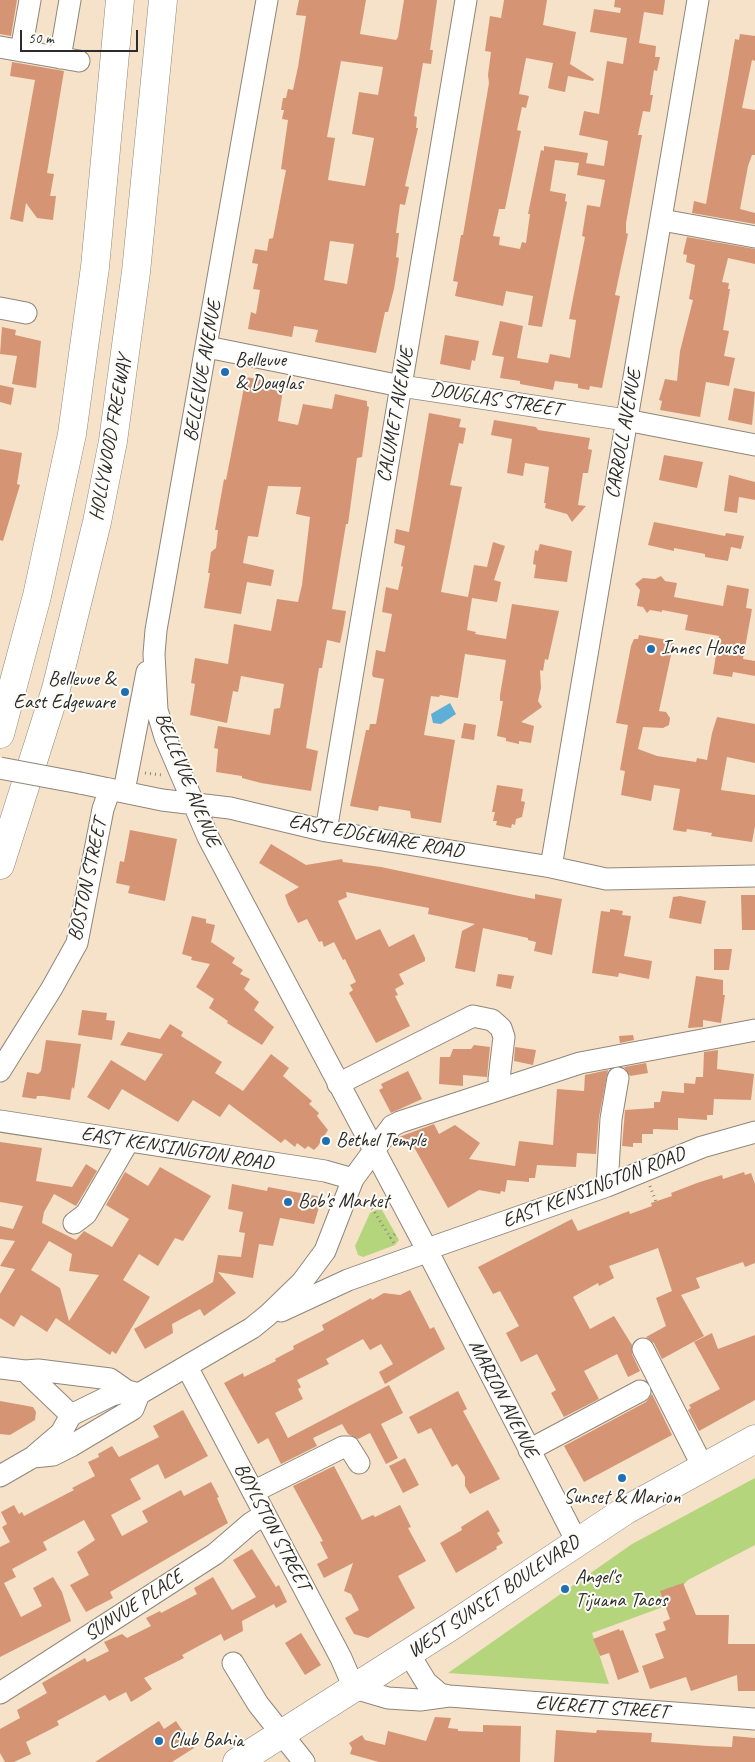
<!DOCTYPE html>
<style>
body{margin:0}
#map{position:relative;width:755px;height:1762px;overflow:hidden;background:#f5e2c9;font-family:Caveat,sans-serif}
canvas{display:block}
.scale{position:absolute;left:20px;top:30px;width:118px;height:22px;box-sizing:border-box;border:2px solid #2b2b2b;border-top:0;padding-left:6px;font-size:15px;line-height:18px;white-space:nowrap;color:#2b2b2b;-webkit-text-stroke:4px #fdfcf7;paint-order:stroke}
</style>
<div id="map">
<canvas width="755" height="1762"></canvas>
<div class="scale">50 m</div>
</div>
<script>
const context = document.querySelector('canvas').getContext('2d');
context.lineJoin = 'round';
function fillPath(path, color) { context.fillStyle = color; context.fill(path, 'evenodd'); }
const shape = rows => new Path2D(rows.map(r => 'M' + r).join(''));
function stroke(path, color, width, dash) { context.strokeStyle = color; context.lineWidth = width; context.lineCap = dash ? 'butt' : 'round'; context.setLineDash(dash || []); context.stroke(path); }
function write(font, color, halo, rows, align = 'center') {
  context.font = font + ' Caveat,sans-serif'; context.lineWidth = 4; context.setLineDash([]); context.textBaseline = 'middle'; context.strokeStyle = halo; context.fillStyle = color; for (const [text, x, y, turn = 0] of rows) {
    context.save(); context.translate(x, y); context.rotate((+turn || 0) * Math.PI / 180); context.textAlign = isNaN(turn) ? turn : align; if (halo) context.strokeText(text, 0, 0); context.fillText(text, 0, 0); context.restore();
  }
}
const green = shape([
 [376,1210,382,1210,399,1240,395,1245,363,1257,358,1255,355,1246,370,1213],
 [755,1478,755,1545,688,1580,663,1607,592,1633,609,1684,448,1673,632,1544]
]);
const water = shape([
 [450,703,456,714,441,724,433,723,431,714]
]);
const building = shape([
 [0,0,17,0,11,36,0,34],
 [299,0,366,0,360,34,396,40,398,37,404,0,437,0,430,50,433,50,431,64,423,63,414,116,417,117,416,128,418,128,405,186,409,187,405,205,400,204,396,233,399,233,396,257,399,258,394,289,388,312,385,312,376,353,315,342,318,330,294,326,292,337,248,329,251,312,256,314,260,290,253,289,258,264,252,263,255,249,267,251,269,239,273,238,286,170,281,169,288,120,282,119,284,110,281,110,283,98,286,98,288,89,293,90,298,67,306,16,296,15],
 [341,61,383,67,378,95,359,92,352,134,374,138,365,186,328,180,335,138,327,137],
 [330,241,354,244,347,284,324,280],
 [504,0,547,0,543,25,576,32,570,64,594,79,593,81,568,76,565,92,551,89,548,88,553,63,526,58,519,94,529,96,526,108,522,107,517,130,521,131,505,209,499,209,493,236,500,237,499,245,520,249,522,242,526,243,530,214,528,214,541,150,544,151,544,146,588,153,586,163,604,166,608,141,579,135,584,111,599,114,607,61,623,64,627,38,590,32,594,9,620,13,621,8,614,7,615,0,665,0,663,15,644,12,639,43,656,46,655,57,660,57,657,71,654,70,650,95,653,95,650,112,643,111,638,135,642,135,626,223,626,233,628,234,615,295,620,296,602,388,590,386,589,390,578,388,578,384,555,381,553,390,520,384,520,381,500,378,504,357,492,355,500,321,523,326,517,358,548,363,550,354,570,358,576,320,569,319,585,237,582,236,587,205,600,207,605,180,577,175,579,163,555,160,550,191,566,194,565,201,567,202,542,327,528,325,533,296,506,291,503,306,455,296,458,282,453,281,461,235,463,235,489,83,488,75,491,52,485,51,490,16,501,18],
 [740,34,755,36,755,61,752,60,742,108,755,110,755,155,752,155,748,166,740,209,755,213,755,224,692,213,694,201,706,204,735,39,739,40],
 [12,62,64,71,47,173,54,174,50,196,56,196,53,220,37,218,26,203,23,222,10,219,35,80,10,76],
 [687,237,755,249,755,264,728,258,722,282,729,283,728,289,730,289,723,330,729,331,724,356,735,358,729,386,706,382,700,417,660,410,662,401,659,400,665,379,677,381,680,351,693,300,689,299,695,265,686,262,687,255,683,254],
 [2,327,16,330,15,335,41,341,36,388,12,384,17,356,0,354],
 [445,335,479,341,475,361,472,360,470,370,440,364],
 [246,377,284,384,278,421,298,425,303,404,332,409,335,394,367,401,367,406,369,407,362,457,357,458,348,524,346,524,332,609,346,611,343,629,340,643,327,640,322,668,319,668,306,748,318,751,311,791,261,783,242,778,242,776,216,772,218,749,214,748,218,726,270,735,274,709,280,708,284,684,241,676,238,692,233,691,227,723,190,715,195,684,191,683,195,658,228,664,234,624,271,631,277,599,298,602,302,585,310,517,296,514,301,487,268,486,258,537,248,536,243,563,274,570,271,586,247,582,241,614,204,608,210,573,208,573,211,552,216,548,218,530,215,530,224,479,226,480],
 [0,385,14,388,11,405,0,402],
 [734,388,755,392,752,425,728,420],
 [429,413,461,419,459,427,466,428,463,444,459,443,450,485,462,487,441,592,468,597,474,565,487,567,493,542,505,546,494,580,501,582,497,602,472,598,467,630,476,632,475,634,506,639,512,604,559,611,548,660,545,659,543,671,540,670,541,688,538,701,542,707,521,722,534,726,531,743,519,741,519,744,506,741,506,738,497,736,503,701,500,701,500,695,506,660,465,654,458,698,440,695,439,697,431,696,424,735,455,740,441,823,411,818,410,811,379,806,378,811,350,806,366,730,369,730,370,724,376,724,384,679,373,677,372,674,376,650,385,652,392,614,382,612,386,587,398,590,403,567,401,566,405,546,394,543,396,529,409,532],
 [494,420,536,427,538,430,590,438,588,449,592,450,588,473,583,473,578,505,586,506,572,522,567,514,545,508,546,503,544,503,549,467,525,463,523,476,507,473,512,439,491,435],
 [0,449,22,453,17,484,20,485,3,541,0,540],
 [664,455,703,462,697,488,659,480],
 [729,475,755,482,755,500,739,497,737,513,724,511],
 [654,522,725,536,726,533,744,536,741,549,731,547,728,561,705,557,705,554,674,548,674,551,648,545],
 [540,544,572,551,567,582,534,578,536,565,533,564,535,550,538,551],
 [661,576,665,581,677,583,674,597,723,606,727,585,749,589,746,608,752,609,743,659,755,661,755,676,733,672,732,677,713,674,719,636,685,630,688,615,662,610,662,612,650,610,647,613,643,607,637,606,640,590,635,584,643,578,655,579],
 [639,635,674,641,659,711,666,712,670,718,669,725,663,728,643,727,638,749,657,756,696,762,697,758,707,760,712,733,717,717,755,724,755,763,727,757,721,790,755,795,755,826,752,842,711,836,712,833,687,829,686,832,673,830,680,789,654,785,651,801,621,795,625,771,620,770,628,725,616,723,631,646,634,639,638,639],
 [464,723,476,725,474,740,461,738],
 [497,785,523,789,521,801,525,802,522,817,516,819,515,825,512,824,511,828,496,825,497,821,493,821,495,812,492,812],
 [130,830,177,839,165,901,128,893,130,886,116,883,120,861,124,862],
 [271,844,306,865,342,859,343,862,381,867,519,896,535,899,535,894,562,899,552,955,534,951,536,942,528,940,528,938,483,928,475,972,455,968,462,931,475,924,428,914,429,908,346,892,347,897,338,901,356,940,380,929,389,947,414,934,425,958,425,961,399,974,404,984,395,989,398,995,395,996,410,1026,376,1043,349,993,353,990,350,985,356,982,345,959,343,960,334,942,324,947,322,941,319,942,307,919,298,923,288,904,285,895,299,887,259,863],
 [741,895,755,895,755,930,742,930],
 [680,896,706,901,701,924,669,918,673,897],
 [610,909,623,911,622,915,631,916,624,956,652,961,649,979,619,973,618,977,592,973,601,911,610,912],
 [192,916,206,919,206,923,215,925,211,942,235,958,232,963,243,970,240,974,250,979,244,989,259,1002,254,1010,274,1027,262,1045,227,1023,228,1021,209,1008,214,999,196,987,210,964,191,960,192,957,182,954],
 [714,949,732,949,729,970,714,970],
 [498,974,514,976,511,989,496,986],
 [696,976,723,980,723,995,725,995,721,1023,703,1020,703,1027,688,1028],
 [82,1010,107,1013,106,1020,115,1021,112,1040,78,1035],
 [170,1024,183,1032,181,1036,222,1062,215,1073,243,1091,271,1054,289,1068,283,1076,312,1101,309,1104,319,1113,317,1116,328,1130,318,1146,314,1150,308,1146,305,1149,297,1143,295,1147,285,1139,281,1143,229,1104,220,1117,193,1100,178,1122,122,1089,109,1110,87,1097,111,1060,145,1081,163,1054,120,1045,128,1032,160,1039],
 [633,1035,634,1040,620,1043,619,1036],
 [46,1040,81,1044,74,1089,72,1087,70,1100,43,1096,37,1096,36,1099,22,1097,27,1072,38,1074,41,1071],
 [474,1045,490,1047,487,1077,463,1075,463,1086,439,1084,440,1057,450,1057,453,1049,471,1049],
 [515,1047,536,1050,533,1065,514,1061],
 [718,1050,717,1069,754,1074,751,1100,714,1099,713,1115,707,1115,707,1120,678,1118,678,1130,653,1129,653,1134,642,1134,642,1143,633,1143,633,1147,622,1146,625,1110,654,1108,654,1102,660,1102,662,1091,684,1093,684,1083,695,1084,696,1077,703,1077,704,1052],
 [646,1063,648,1073,630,1076,624,1067],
 [608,1070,599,1117,596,1154,577,1153,576,1167,537,1165,535,1178,529,1178,529,1182,507,1180,505,1192,501,1191,500,1194,479,1190,448,1208,410,1140,402,1144,399,1137,434,1124,439,1134,455,1125,480,1143,469,1159,515,1166,519,1141,553,1145,557,1089,584,1091,585,1075],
 [408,1071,422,1099,391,1113,379,1090,383,1088,381,1084],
 [0,1142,42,1148,36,1181,72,1187,86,1164,97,1171,76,1206,54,1194,44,1212,42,1223,76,1240,84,1231,112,1247,129,1219,106,1205,125,1172,148,1186,160,1167,211,1196,183,1241,175,1238,158,1266,139,1254,123,1280,150,1297,116,1354,112,1351,110,1355,56,1318,47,1332,21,1315,14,1327,0,1318,0,1294,15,1269,0,1266,15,1241,0,1239,0,1226,13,1229,23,1206,0,1202],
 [49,1241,72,1254,69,1271,99,1275,69,1321,60,1288,31,1270],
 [744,1172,745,1175,751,1173,755,1184,755,1263,745,1267,743,1262,696,1278,700,1288,681,1295,704,1336,662,1359,654,1343,646,1337,666,1326,656,1298,672,1291,658,1248,609,1266,614,1278,599,1286,598,1283,573,1297,590,1329,614,1316,632,1345,632,1354,640,1371,628,1377,617,1354,584,1371,599,1399,564,1417,551,1393,556,1390,537,1354,521,1362,506,1333,519,1326,500,1291,493,1294,478,1267,572,1219,578,1231,629,1211,630,1214,652,1206,651,1203,672,1196,671,1193,697,1183,722,1175,723,1179],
 [232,1184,267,1191,268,1187,322,1197,314,1224,280,1218,273,1246,259,1244,253,1278,218,1272,236,1293,204,1316,200,1309,172,1324,173,1333,145,1349,134,1329,213,1282,218,1255,241,1257,245,1233,239,1232,243,1212,228,1209],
 [410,1290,430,1329,434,1327,445,1349,385,1384,379,1372,393,1364,381,1344,370,1350,363,1339,326,1359,329,1364,297,1380,301,1387,298,1389,303,1399,275,1413,288,1438,389,1385,403,1413,381,1424,398,1458,386,1464,370,1433,358,1439,348,1434,342,1424,313,1438,317,1446,281,1464,268,1438,258,1444,224,1383,243,1373,244,1377,276,1361,275,1359,294,1349,293,1346,324,1330,322,1325,371,1298,372,1300,384,1293,400,1295],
 [712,1333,718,1349,755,1335,755,1400,699,1431,688,1410,691,1408,689,1405,720,1389,694,1342],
 [458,1391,467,1409,463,1411,500,1479,470,1494,465,1486,465,1477,457,1464,452,1467,431,1428,418,1434,409,1417],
 [652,1394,672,1435,584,1482,564,1446,646,1402],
 [0,1401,33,1407,36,1412,35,1420,10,1435,0,1434],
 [183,1410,208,1456,165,1479,158,1464,130,1479,141,1499,111,1515,122,1536,148,1522,142,1511,181,1490,184,1496,211,1482,219,1497,217,1498,228,1523,110,1592,113,1598,86,1612,70,1585,89,1575,77,1552,95,1540,84,1520,43,1542,47,1550,12,1569,16,1577,4,1583,21,1617,42,1606,33,1588,53,1577,62,1592,71,1621,0,1657,0,1547,10,1542,2,1527,7,1524,1,1512,14,1505,19,1514,22,1512,24,1516,74,1490,72,1488,95,1476,88,1462,99,1457,98,1454,112,1446,119,1457,159,1437,153,1426],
 [405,1458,419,1485,403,1493,389,1466],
 [334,1466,362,1520,373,1515,375,1517,400,1505,411,1527,408,1528,426,1561,398,1576,415,1608,368,1638,354,1634,345,1618,359,1610,351,1594,344,1591,353,1563,324,1578,317,1564,328,1558,320,1542,323,1541,293,1486],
 [488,1510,500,1531,497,1533,503,1543,496,1547,497,1549,456,1573,440,1543,462,1530,461,1527],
 [252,1549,276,1587,279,1585,287,1602,276,1608,274,1604,242,1621,243,1631,224,1641,221,1634,182,1655,184,1658,144,1678,152,1689,131,1702,126,1692,109,1701,105,1695,57,1721,59,1725,26,1742,31,1754,14,1762,5,1762,0,1753,0,1729,20,1718,17,1710,47,1693,42,1683,85,1658,87,1662,109,1651,104,1642,122,1634,127,1638,151,1626,146,1618,160,1611,161,1613,197,1594,194,1588,213,1577,232,1610,256,1597,233,1560],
 [683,1583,696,1615,729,1615,728,1644,755,1644,755,1691,738,1691,737,1675,691,1691,686,1677,650,1689,642,1666,664,1658,655,1634,666,1630,663,1622,670,1619,660,1591],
 [619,1629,620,1631,623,1630,639,1672,618,1680,609,1653,600,1656,593,1639],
 [301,1633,321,1665,305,1675,285,1643],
 [435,1717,451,1718,448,1728,458,1729,458,1731,483,1732,483,1725,521,1726,520,1762,379,1762,350,1754,352,1748,349,1743,362,1735,365,1740,385,1745,388,1731,426,1741],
 [159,1721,164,1729,176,1721,194,1748,172,1762,95,1762],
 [556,1730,596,1733,597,1730,652,1733,651,1742,708,1746,732,1747,733,1736,755,1738,755,1762,554,1762]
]);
const path = shape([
 [145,773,162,775],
 [650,1186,656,1202],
 [372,1208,395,1245],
 [390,1238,395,1234]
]);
const minor = shape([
 [267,0,156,630,154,654,157,710,165,737,208,837,424,1244],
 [0,47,79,61],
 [21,51,30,0],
 [60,58,70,0],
 [662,220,755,237],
 [0,308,26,313],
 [207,347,401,386,626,420,755,445],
 [80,783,162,800,230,808,326,831,551,867,606,879,755,876],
 [124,791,147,672],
 [326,831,466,0],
 [551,867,698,0],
 [0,1071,52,988,77,943,103,809,110,789],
 [338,1084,473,1016,492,1020,501,1028,504,1037,499,1079,502,1088],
 [0,1121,325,1171,353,1179],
 [607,1186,611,1119,618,1078],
 [74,1223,86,1214,128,1142],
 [433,1247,607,1186,702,1147,755,1132],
 [430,1256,577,1542],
 [281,1311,348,1280,421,1254],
 [643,1349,703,1467],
 [187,1367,341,1658,354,1688,388,1698,420,1700,449,1696],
 [0,1368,25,1371,38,1370,110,1379,127,1391],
 [25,1371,71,1415],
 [529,1450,640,1391],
 [33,1457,53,1455,71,1446,133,1409,139,1394,252,1328,268,1315,302,1282,325,1251,353,1179,392,1126,400,1122,580,1063,755,1030],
 [0,1476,33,1457,61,1433,71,1415,112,1395,127,1391,139,1394],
 [253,1492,343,1447,349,1447,359,1463],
 [409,1654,426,1682,440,1694,449,1696,755,1719],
 [233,1663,258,1704,304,1762],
 [0,1693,215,1554,251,1523,264,1515]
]);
const major = shape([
 [237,1762,450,1627,626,1510,755,1439]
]);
const highway = shape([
 [0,734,37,596,72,434,95,267,120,0],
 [0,865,56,689,97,522,113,441,136,272,163,0]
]);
const minorBridge = shape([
 [0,768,80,783]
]);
const markers = [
 [225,372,5,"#1f6fb2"],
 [651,649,5,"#1f6fb2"],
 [125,692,5,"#1f6fb2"],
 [326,1141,5,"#1f6fb2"],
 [288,1202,5,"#1f6fb2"],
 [622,1478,5,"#1f6fb2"],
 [565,1589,5,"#1f6fb2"],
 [159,1741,5,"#1f6fb2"]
];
const poiNames = [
 ["Bellevue",235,361],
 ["& Douglas",235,384],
 ["Innes House",661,649],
 ["Bellevue &",115,680,"right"],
 ["East Edgeware",115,703,"right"],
 ["Bethel Temple",336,1141],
 ["Bob's Market",298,1202],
 ["Sunset & Marion",622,1498,"center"],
 ["Angel's",575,1578],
 ["Tijuana Tacos",575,1601],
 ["Club Bahia",169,1741]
];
const streetNames = [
 ["BELLEVUE AVENUE",203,371,-80],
 ["DOUGLAS STREET",496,400,9],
 ["CALUMET AVENUE",396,415,-80],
 ["CARROLL AVENUE",624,434,-80],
 ["HOLLYWOOD FREEWAY",111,438,-80],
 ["BELLEVUE AVENUE",187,780,68],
 ["EAST EDGEWARE ROAD",376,837,10],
 ["BOSTON STREET",88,880,-78],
 ["EAST KENSINGTON ROAD",177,1149,9],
 ["EAST KENSINGTON ROAD",594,1188,-21],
 ["MARION AVENUE",503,1399,63],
 ["BOYLSTON STREET",272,1527,62],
 ["WEST SUNSET BOULEVARD",494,1597,-34],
 ["SUNVUE PLACE",134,1606,-33],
 ["EVERETT STREET",602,1708,4]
];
fillPath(green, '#b5d57c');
fillPath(water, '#5dafd8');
fillPath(building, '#d59574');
stroke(minor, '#90867a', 23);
stroke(major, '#90867a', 29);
stroke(highway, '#90867a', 29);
stroke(path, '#90867a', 3, [1, 4]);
stroke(minor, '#fff', 21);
stroke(major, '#fff', 28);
stroke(highway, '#fff', 28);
stroke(minorBridge, '#90867a', 23, []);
stroke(minorBridge, '#fff', 21);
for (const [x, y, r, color] of markers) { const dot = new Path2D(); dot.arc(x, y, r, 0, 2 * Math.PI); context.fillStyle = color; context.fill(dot); stroke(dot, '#fdfcf7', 2); }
write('20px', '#2b2b2b', '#fdfcf7', poiNames, 'left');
write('20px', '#2b2b2b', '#fdfcf7', streetNames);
</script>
